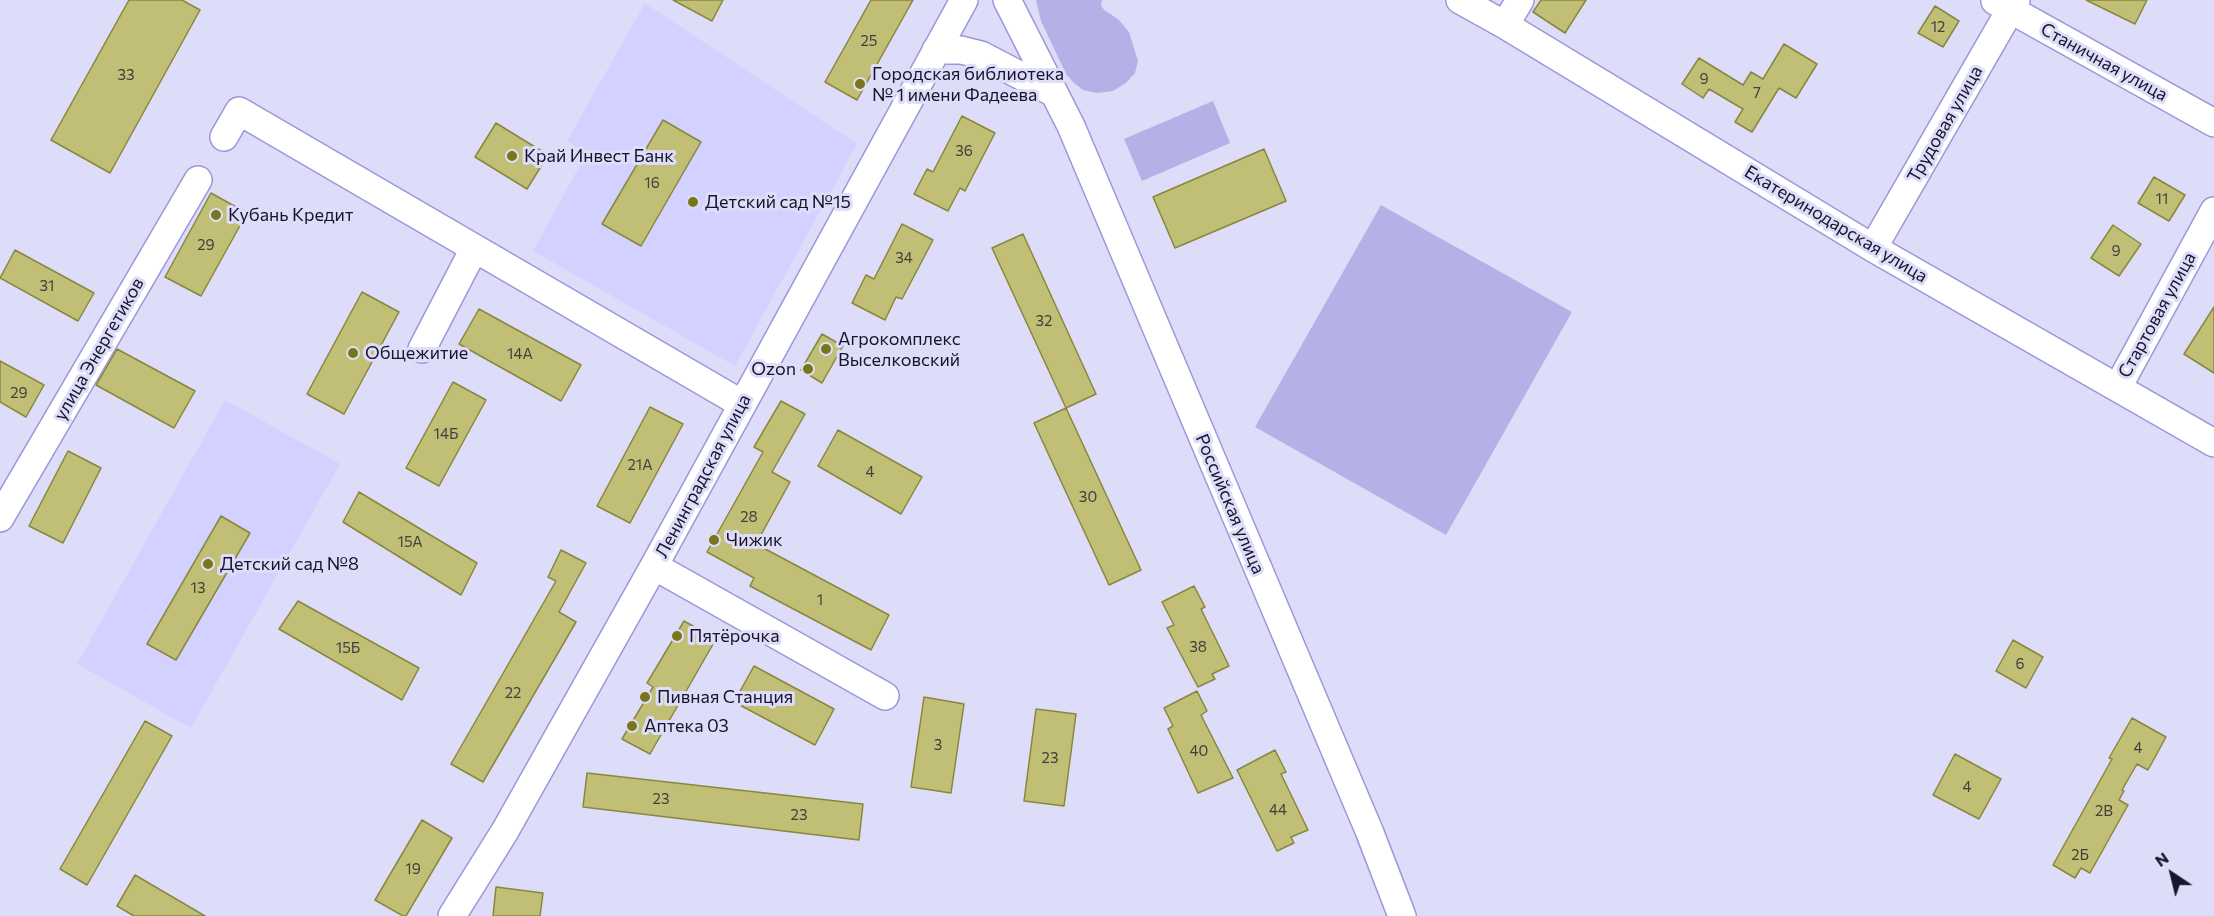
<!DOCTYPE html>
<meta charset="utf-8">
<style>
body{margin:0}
#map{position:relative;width:2214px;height:916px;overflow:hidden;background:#deddf9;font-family:Commissioner,sans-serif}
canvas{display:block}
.north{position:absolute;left:2142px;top:844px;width:60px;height:60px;-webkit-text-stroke:4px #deddf9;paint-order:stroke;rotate:325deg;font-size:16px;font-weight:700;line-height:24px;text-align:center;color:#17142c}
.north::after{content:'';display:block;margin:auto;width:21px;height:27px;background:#17142c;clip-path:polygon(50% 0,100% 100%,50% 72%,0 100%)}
</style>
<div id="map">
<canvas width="2214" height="916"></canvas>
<div class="north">N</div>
</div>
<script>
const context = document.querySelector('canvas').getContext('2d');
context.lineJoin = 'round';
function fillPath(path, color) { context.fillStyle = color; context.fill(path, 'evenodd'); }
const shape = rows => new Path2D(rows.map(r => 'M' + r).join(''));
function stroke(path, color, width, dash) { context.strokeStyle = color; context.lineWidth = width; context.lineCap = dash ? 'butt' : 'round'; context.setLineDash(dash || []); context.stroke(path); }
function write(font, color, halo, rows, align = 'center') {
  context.font = font + ' Commissioner,sans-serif'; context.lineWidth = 6; context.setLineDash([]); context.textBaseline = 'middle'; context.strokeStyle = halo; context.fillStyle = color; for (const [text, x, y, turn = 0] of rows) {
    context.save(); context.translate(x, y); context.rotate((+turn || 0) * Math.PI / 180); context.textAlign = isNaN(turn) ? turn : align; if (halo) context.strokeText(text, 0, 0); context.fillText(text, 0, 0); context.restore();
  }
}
const built = shape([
 [645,3,857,144,735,366,533,251,586,154,567,141],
 [225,400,340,464,191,728,77,664]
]);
const green = shape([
 [1036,0,1102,0,1101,5,1104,10,1118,19,1129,32,1138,61,1135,73,1126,83,1113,91,1097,93,1083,90,1074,83,1066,74,1041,21],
 [1213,101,1230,143,1142,181,1124,139],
 [1381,205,1572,312,1446,535,1255,427]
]);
const building = shape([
 [129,0,182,0,200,10,110,173,51,140,129,0],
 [673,0,723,0,712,21,673,0],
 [871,0,913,0,857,100,825,82,871,0],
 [1541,0,1586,0,1565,33,1533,12,1541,0],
 [2086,0,2147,0,2135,24,2086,0],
 [1935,6,1959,21,1943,47,1918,33,1935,6],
 [1784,44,1817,64,1796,98,1779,88,1752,132,1735,122,1743,109,1709,89,1703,98,1682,84,1699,58,1743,85,1751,72,1763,79,1784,44],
 [962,116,995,133,965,191,960,188,948,211,914,194,927,169,933,172,962,116],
 [663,120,701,142,641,246,602,224,663,120],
 [496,123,548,155,527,189,475,157,496,123],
 [1264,149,1286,201,1175,248,1153,197,1264,149],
 [2154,177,2185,195,2169,221,2138,203,2154,177],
 [211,193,247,213,201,296,165,277,211,193],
 [902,224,933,240,902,299,896,297,885,320,852,303,866,275,874,279,902,224],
 [2113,225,2141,244,2119,276,2091,258,2113,225],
 [1023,234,1096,394,1066,408,992,248,1023,234],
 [15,250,94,293,78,321,0,278,15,250],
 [362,292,399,312,344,414,307,394,362,292],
 [2214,307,2214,373,2184,354,2214,307],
 [479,309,581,365,561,401,459,344,479,309],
 [822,334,843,346,822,383,801,370,822,334],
 [117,349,195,391,174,428,96,385,117,349],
 [0,361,44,385,26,417,0,402,0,361],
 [453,382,486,400,439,486,406,468,453,382],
 [781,401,805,414,772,472,790,482,756,544,889,615,871,650,750,586,754,578,707,552,763,452,754,447,781,401],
 [650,407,683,424,630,523,597,506,650,407],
 [1066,408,1141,570,1109,585,1034,423,1066,408],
 [838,430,922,477,901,514,818,466,838,430],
 [68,451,101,468,63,543,29,526,68,451],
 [359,492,477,563,461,595,343,522,359,492],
 [221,516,250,533,176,660,147,644,221,516],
 [561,550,586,563,559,612,576,622,483,782,451,764,556,581,548,577,561,550],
 [1194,586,1205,607,1201,609,1229,666,1212,674,1215,679,1198,687,1167,628,1174,625,1162,602,1194,586],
 [298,601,419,668,402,700,279,629,298,601],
 [684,621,716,639,650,754,622,739,653,687,647,683,684,621],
 [2013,640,2043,657,2026,688,1996,671,2013,640],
 [754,666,834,709,815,745,734,702,754,666],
 [1197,691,1207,711,1201,715,1233,778,1198,793,1168,729,1173,726,1164,708,1197,691],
 [924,697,964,704,951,793,911,787,924,697],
 [1036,709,1076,714,1064,806,1024,801,1036,709],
 [2132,718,2166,737,2148,770,2137,764,2122,790,2124,791,2119,800,2128,805,2090,873,2081,868,2075,878,2053,865,2112,759,2109,758,2132,718],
 [145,721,172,736,87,885,60,869,145,721],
 [1275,750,1286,772,1281,774,1308,830,1291,837,1294,843,1277,851,1237,770,1275,750],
 [1955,754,2001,779,1979,819,1933,795,1955,754],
 [587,773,863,804,859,840,583,807,587,773],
 [422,820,452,838,406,916,403,916,375,900,422,820],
 [135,875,205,916,134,916,117,906,135,875],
 [496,887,543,893,540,916,493,916,496,887]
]);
const minor = shape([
 [1007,0,1071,126,1370,833,1402,916],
 [1460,0,1505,25,1873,248,2214,443],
 [1995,1,2214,123],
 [1505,25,1520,0],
 [936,50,961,50,981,55,1054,93],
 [224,137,239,111,742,404],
 [1873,248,2016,0],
 [422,349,474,249],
 [2118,387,2214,211],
 [0,518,198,180],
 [654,566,885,696],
 [452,916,505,831,654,566,964,0]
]);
const markers = [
 [860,84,6,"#79751a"],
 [512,156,6,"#79751a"],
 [693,202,6,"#79751a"],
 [216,215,6,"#79751a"],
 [826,349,6,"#79751a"],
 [353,353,6,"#79751a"],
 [808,369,6,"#79751a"],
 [714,540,6,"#79751a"],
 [208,564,6,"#79751a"],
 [677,636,6,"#79751a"],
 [645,697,6,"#79751a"],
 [632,726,6,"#79751a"]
];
const numberNames = [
 ["12",1938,27],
 ["25",869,41],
 ["33",126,75],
 ["9",1704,79],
 ["7",1757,93],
 ["36",964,151],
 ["16",652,183],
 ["11",2162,199],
 ["29",206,245],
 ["9",2116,251],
 ["34",904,258],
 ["31",47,286],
 ["32",1044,321],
 ["14А",520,354],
 ["29",19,393],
 ["14Б",446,434],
 ["21А",640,465],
 ["4",870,472],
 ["30",1088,497],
 ["28",749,517],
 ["15А",410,542],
 ["13",198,588],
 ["1",820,600],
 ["38",1198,647],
 ["15Б",348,648],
 ["6",2020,664],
 ["22",513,693],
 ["3",938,745],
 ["4",2138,748],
 ["40",1199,751],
 ["23",1050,758],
 ["4",1967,787],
 ["23",661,799],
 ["44",1278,810],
 ["2В",2104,811],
 ["23",799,815],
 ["2Б",2080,855],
 ["19",413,869]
];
const streetNames = [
 ["Станичная улица",2104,62,29],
 ["Трудовая улица",1945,124,-60],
 ["Екатеринодарская улица",1836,224,31],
 ["Стартовая улица",2157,315,-61],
 ["улица Энергетиков",99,349,-60],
 ["Ленинградская улица",703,476,-62],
 ["Российская улица",1230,504,67]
];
const poiNames = [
 ["Городская библиотека",872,74],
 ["№ 1 имени Фадеева",872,95],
 ["Край Инвест Банк",524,156],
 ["Детский сад №15",705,202],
 ["Кубань Кредит",228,215],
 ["Агрокомплекс",838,339],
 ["Выселковский",838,360],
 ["Общежитие",365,353],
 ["Ozon",796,369,"right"],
 ["Чижик",726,540],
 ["Детский сад №8",220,564],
 ["Пятёрочка",689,636],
 ["Пивная Станция",657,697],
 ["Аптека 03",644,726]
];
fillPath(built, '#d3d1ff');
fillPath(green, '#b4b1e6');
fillPath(building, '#c1bf75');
stroke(building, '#89873e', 1.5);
stroke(minor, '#9c97d9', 30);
stroke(minor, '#fff', 27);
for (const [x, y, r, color] of markers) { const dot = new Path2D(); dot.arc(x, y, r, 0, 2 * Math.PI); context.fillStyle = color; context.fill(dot); stroke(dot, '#deddf9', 2); }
write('15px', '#423f3e', null, numberNames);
write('18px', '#17142c', '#deddf9', streetNames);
write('18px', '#17142c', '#deddf9', poiNames, 'left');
</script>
